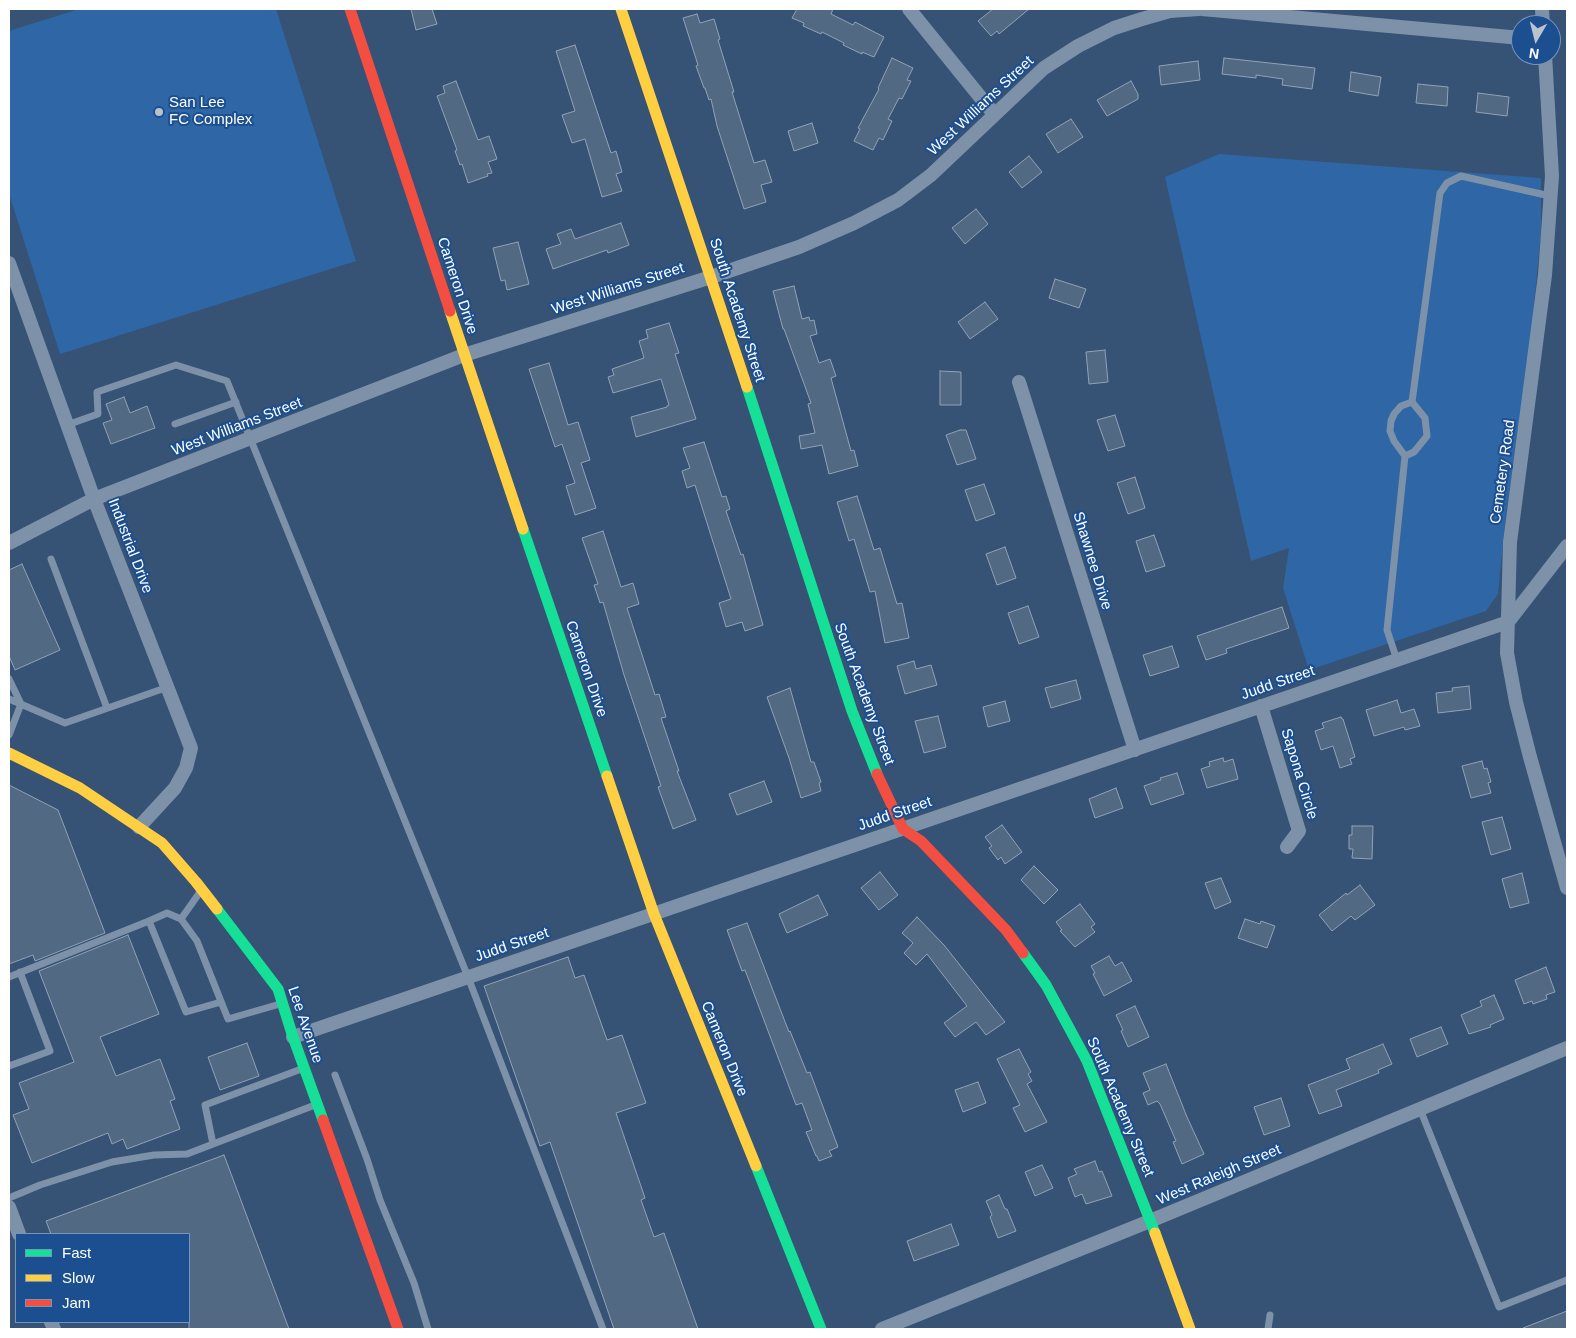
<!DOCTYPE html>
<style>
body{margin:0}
#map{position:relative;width:1576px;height:1338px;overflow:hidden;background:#365274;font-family:Helvetica,sans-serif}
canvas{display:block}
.frame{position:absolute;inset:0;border:10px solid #fff;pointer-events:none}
.legend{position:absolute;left:15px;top:1233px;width:175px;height:90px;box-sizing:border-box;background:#1b4f8f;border:1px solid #7695bc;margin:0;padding:6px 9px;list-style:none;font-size:15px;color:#fff}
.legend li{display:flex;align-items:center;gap:10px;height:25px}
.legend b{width:25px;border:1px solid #7695bc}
.north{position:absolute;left:1511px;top:15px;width:50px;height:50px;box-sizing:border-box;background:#1b4f8f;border:1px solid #7695bc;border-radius:50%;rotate:188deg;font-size:14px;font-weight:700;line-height:20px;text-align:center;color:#fff}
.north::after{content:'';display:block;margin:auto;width:18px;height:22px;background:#b9c2ce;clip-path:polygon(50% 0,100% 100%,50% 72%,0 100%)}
</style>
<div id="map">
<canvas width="1576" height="1338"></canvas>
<div class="frame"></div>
<ul class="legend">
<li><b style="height:6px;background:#16e098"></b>Fast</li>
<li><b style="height:6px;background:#ffcf43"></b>Slow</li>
<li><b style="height:6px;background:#f24e42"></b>Jam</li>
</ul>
<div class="north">N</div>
</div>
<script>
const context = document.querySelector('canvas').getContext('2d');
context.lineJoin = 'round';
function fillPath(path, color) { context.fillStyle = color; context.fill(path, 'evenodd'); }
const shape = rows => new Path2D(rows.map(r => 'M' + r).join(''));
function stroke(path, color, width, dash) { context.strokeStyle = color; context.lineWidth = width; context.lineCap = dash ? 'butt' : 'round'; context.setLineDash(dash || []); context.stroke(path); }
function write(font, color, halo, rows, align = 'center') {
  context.font = font + ' Helvetica,sans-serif'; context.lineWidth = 4; context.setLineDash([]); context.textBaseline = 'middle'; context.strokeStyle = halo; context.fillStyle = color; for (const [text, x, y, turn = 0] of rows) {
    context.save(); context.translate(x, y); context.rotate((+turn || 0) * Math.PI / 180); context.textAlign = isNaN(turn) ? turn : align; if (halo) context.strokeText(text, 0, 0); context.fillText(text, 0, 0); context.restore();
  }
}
const green = shape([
 [79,9,276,9,356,261,60,354,9,194,9,31],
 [1219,154,1541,178,1541,231,1528,369,1506,513,1498,594,1486,611,1309,670,1283,588,1289,548,1251,561,1165,177]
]);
const building = shape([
 [411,9,432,9,437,24,416,30,411,9],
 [797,9,833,9,831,14,853,25,855,22,884,37,874,57,862,52,862,54,843,45,844,43,822,32,821,34,803,26,804,23,792,18,797,9],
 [993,9,1029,9,999,34,997,31,991,36,978,21,993,9],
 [697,14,700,23,714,19,720,39,718,40,734,92,732,92,754,163,765,160,772,182,761,185,766,202,744,209,717,126,711,99,709,100,705,88,704,88,696,66,698,65,683,18,697,14],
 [575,45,611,153,616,151,622,172,616,174,622,191,602,197,585,139,572,143,562,115,575,111,556,51,575,45],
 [892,58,913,68,907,80,911,81,902,99,899,98,888,119,892,121,883,140,879,138,873,150,854,141,860,129,858,128,879,89,878,88,892,58],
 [1224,58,1315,68,1312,89,1282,85,1283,79,1256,75,1256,78,1222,74,1224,58],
 [1198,61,1200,80,1161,85,1159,66,1198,61],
 [1351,72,1381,77,1378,96,1349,91,1351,72],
 [456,81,478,140,489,136,497,159,488,162,492,173,487,174,488,176,468,183,462,164,460,165,455,151,457,150,437,96,445,93,443,86,456,81],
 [1131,81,1138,94,1138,99,1107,116,1097,100,1131,81],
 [1418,84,1448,87,1447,106,1416,103,1418,84],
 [1478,93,1509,97,1507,116,1476,112,1478,93],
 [1071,119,1083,137,1058,153,1046,134,1071,119],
 [812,123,818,143,794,151,788,131,812,123],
 [1029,156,1042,172,1022,188,1009,172,1029,156],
 [976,209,988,224,965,244,952,228,976,209],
 [621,223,629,245,608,253,607,250,553,269,546,249,561,244,557,234,571,229,575,239,621,223],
 [518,242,529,284,507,290,505,280,501,281,493,248,518,242],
 [1055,279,1086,289,1079,308,1049,298,1055,279],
 [794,286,802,319,809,317,810,321,814,320,817,334,810,336,819,363,830,359,836,376,831,378,851,451,854,450,858,466,829,474,822,445,801,449,799,436,815,433,808,404,811,403,784,329,783,329,773,291,794,286],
 [985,302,998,319,970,339,958,322,985,302],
 [669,323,679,353,675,354,696,419,636,437,631,417,667,407,667,406,669,405,661,379,613,393,608,377,614,375,612,369,644,358,639,341,648,338,646,330,669,323],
 [1105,350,1108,382,1089,384,1086,352,1105,350],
 [549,363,568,425,578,422,590,460,581,463,596,508,575,515,566,486,575,483,562,444,555,447,529,369,549,363],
 [940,371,961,372,961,405,940,405,940,371],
 [124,397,130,413,147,406,155,428,111,444,103,423,112,420,106,404,124,397],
 [1115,415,1125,446,1108,451,1097,420,1115,415],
 [960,430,966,430,976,459,957,465,946,435,960,430],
 [704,442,722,497,726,496,730,509,726,511,741,555,743,554,763,625,745,631,742,622,726,627,719,603,731,599,695,485,687,488,682,471,690,468,683,448,704,442],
 [1135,477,1145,508,1128,514,1117,483,1135,477],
 [984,484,995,514,976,521,965,490,984,484],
 [857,496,874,550,880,548,897,604,902,603,909,638,885,643,875,591,870,592,854,539,849,541,837,502,857,496],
 [603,531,621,587,633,583,639,604,627,608,655,695,659,694,666,717,661,718,679,771,677,771,696,820,673,829,658,787,661,786,624,675,603,602,600,603,594,585,598,584,582,538,603,531],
 [1154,535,1165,566,1146,572,1136,541,1154,535],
 [1005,547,1016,578,997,585,986,554,1005,547],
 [22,564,60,650,15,670,9,656,9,570,22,564],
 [1028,606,1039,637,1019,644,1008,613,1028,606],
 [1282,607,1289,628,1226,649,1227,653,1206,660,1197,636,1282,607],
 [1172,646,1179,667,1150,676,1143,655,1172,646],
 [914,661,916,669,931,665,937,685,905,694,897,666,914,661],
 [1076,680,1081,699,1051,708,1045,688,1076,680],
 [1469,686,1471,709,1438,713,1436,693,1453,691,1452,688,1469,686],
 [790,688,811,762,814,762,821,782,819,783,821,791,801,798,789,758,767,697,790,688],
 [1397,700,1401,713,1414,709,1420,726,1405,730,1404,727,1374,736,1366,710,1397,700],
 [1005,701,1010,721,988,727,983,707,1005,701],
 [938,716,946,747,924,753,915,721,938,716],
 [1341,717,1342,719,1343,719,1355,757,1350,759,1352,764,1340,768,1333,746,1321,750,1315,731,1324,728,1322,723,1341,717],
 [1223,758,1224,762,1233,759,1238,779,1207,788,1201,769,1210,766,1209,762,1223,758],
 [1482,761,1484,769,1487,768,1491,782,1488,783,1491,793,1471,798,1462,766,1482,761],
 [1177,773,1184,794,1151,805,1144,786,1161,780,1160,778,1177,773],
 [764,781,772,802,737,815,729,794,764,781],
 [9,785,58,810,105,933,35,961,33,955,9,964,9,785],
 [1116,788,1123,808,1095,818,1089,799,1116,788],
 [1502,817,1511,849,1491,855,1482,822,1502,817],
 [1002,825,1022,852,1005,864,1001,857,998,860,989,848,992,846,985,837,1002,825],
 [1352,826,1373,826,1372,859,1352,858,1353,849,1349,849,1349,835,1352,835,1352,826],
 [1034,866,1058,890,1044,904,1021,880,1034,866],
 [880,872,898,895,879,910,861,888,880,872],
 [1522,873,1529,903,1510,908,1502,879,1522,873],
 [1221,878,1231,902,1215,909,1205,883,1221,878],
 [1360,885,1375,905,1355,920,1351,916,1332,931,1319,915,1346,893,1347,895,1360,885],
 [818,895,828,915,787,933,779,914,818,895],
 [1080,904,1095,924,1091,927,1095,932,1075,947,1060,931,1062,930,1056,922,1080,904],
 [917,917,944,945,1005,1022,986,1035,976,1022,955,1037,944,1023,967,1006,927,954,916,965,904,953,913,943,902,933,917,917],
 [1245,919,1260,924,1261,921,1275,926,1267,948,1238,938,1245,919],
 [747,923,789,1032,790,1031,807,1073,810,1072,838,1147,829,1151,832,1156,819,1161,817,1156,816,1156,806,1132,812,1130,802,1103,796,1105,745,970,742,971,727,930,747,923],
 [128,935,159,1014,100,1037,116,1076,160,1059,175,1099,170,1101,180,1129,127,1149,123,1139,112,1144,108,1133,32,1163,13,1115,29,1109,19,1083,74,1062,39,971,128,935],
 [1109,956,1115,966,1122,962,1132,981,1104,996,1093,974,1095,973,1091,966,1109,956],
 [568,957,575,978,584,975,607,1040,622,1035,646,1103,616,1113,645,1198,641,1200,654,1237,664,1233,698,1329,614,1329,550,1142,540,1146,484,986,568,957],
 [1546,967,1555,992,1546,995,1547,999,1533,1004,1532,1001,1524,1004,1515,980,1546,967],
 [1494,995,1504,1019,1490,1025,1491,1027,1469,1034,1461,1015,1482,1006,1480,1001,1494,995],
 [1135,1006,1149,1037,1128,1047,1121,1031,1123,1030,1116,1015,1135,1006],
 [1441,1027,1448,1044,1417,1057,1410,1039,1441,1027],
 [247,1043,259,1076,220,1090,208,1057,247,1043],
 [1383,1044,1392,1064,1378,1070,1379,1073,1336,1090,1342,1106,1319,1114,1308,1085,1350,1069,1346,1059,1383,1044],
 [1019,1049,1031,1072,1028,1074,1032,1081,1027,1084,1047,1122,1025,1132,1013,1108,1020,1105,997,1059,1019,1049],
 [1166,1064,1187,1117,1204,1154,1182,1164,1173,1142,1176,1141,1160,1104,1157,1101,1148,1105,1143,1093,1150,1090,1143,1073,1166,1064],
 [978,1082,986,1103,963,1112,955,1090,978,1082],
 [1281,1098,1290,1126,1264,1135,1254,1107,1281,1098],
 [224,1155,289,1329,189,1329,189,1234,51,1234,46,1221,224,1155],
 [1095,1161,1099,1172,1102,1171,1112,1196,1086,1204,1082,1194,1075,1197,1068,1178,1077,1174,1074,1169,1095,1161],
 [1042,1165,1053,1188,1035,1196,1025,1172,1042,1165],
 [999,1195,1005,1209,1007,1209,1016,1231,998,1238,990,1217,992,1215,986,1201,999,1195],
 [951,1224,959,1245,914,1261,907,1241,951,1224],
 [1567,1311,1567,1329,1523,1329,1523,1328,1567,1311]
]);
const lane = shape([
 [175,424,236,402],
 [67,425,98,414,97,392,176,365,227,381,468,977,603,1329],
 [1405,456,1414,452,1427,436,1425,418,1412,402],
 [51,559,107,708],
 [1397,660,1387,630,1405,456,1394,441,1390,431,1391,421,1394,414,1401,406,1412,402,1440,193,1447,183,1461,176,1550,196],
 [9,679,21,704,9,735],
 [9,699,65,723,168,687],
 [200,892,181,919,197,941,228,1019,280,1004],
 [181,919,167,913,149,921,186,1012,221,1002],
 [9,977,149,921],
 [9,1066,50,1051,20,972],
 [335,1075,367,1159,380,1200,414,1283,428,1329],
 [1420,1109,1499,1307,1567,1280],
 [213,1144,205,1105,304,1068],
 [9,1198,40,1185,112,1162,154,1155,187,1154,315,1105],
 [1268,1329,1270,1315]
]);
const street = shape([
 [909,9,994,114],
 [1202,9,1521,38],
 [1542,9,1543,25],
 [1545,55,1552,176,1545,275,1510,542,1507,653,1516,702,1530,757,1567,888],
 [9,263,94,499,191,748,186,768,175,788,139,827],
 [1019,382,1135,750],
 [9,543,94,499,464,355,711,277,799,247,854,223,898,200,931,175,1044,68,1078,46,1114,28,1142,19,1170,11,1199,9],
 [1261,706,1299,831,1287,847],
 [293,1037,1508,622,1567,546],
 [9,1207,19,1234],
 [51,1322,54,1329],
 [882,1329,1150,1221,1567,1048]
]);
const fast = shape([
 [747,387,852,711,877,774],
 [523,529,607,776],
 [217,909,278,989,293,1037,323,1120],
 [1023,953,1046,985,1087,1061,1155,1233],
 [756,1166,821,1329]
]);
const slow = shape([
 [621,9,747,387],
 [450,311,523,529],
 [9,753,80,788,162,843,196,882,217,909],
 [607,776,654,914,756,1166],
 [1155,1233,1190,1329]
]);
const jam = shape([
 [350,9,450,311],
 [877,774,903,829,921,841,1006,930,1023,953],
 [323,1120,398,1329]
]);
const markers = [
 [159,112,5,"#b9c2ce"]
];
const poiNames = [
 ["San Lee",169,103],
 ["FC Complex",169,120]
];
const streetNames = [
 ["West Williams Street",981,106,-43],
 ["Cameron Drive",457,286,72],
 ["West Williams Street",618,289,-18],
 ["South Academy Street",737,310,72],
 ["West Williams Street",237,427,-21],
 ["Cemetery Road",1503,472,-82],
 ["Industrial Drive",130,546,69],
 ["Shawnee Drive",1092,561,73],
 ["Cameron Drive",586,669,71],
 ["Judd Street",1278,683,-19],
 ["South Academy Street",864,694,70],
 ["Sapona Circle",1299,774,73],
 ["Judd Street",895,814,-19],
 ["Judd Street",512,945,-19],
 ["Lee Avenue",305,1025,71],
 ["Cameron Drive",724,1049,68],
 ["South Academy Street",1120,1107,67],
 ["West Raleigh Street",1219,1175,-23]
];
fillPath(green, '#2f66a5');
fillPath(building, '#526984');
stroke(building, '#92a2b6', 1);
stroke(lane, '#7d92a8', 7);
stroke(street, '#7d92a8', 14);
stroke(fast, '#16e098', 11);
stroke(slow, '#ffcf43', 11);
stroke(jam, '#f24e42', 11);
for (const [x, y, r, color] of markers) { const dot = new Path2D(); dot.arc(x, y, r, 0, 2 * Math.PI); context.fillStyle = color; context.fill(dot); stroke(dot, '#1b4f8f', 2); }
write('15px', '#fff', '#1b4f8f', poiNames, 'left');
write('15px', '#fff', '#1b4f8f', streetNames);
</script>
